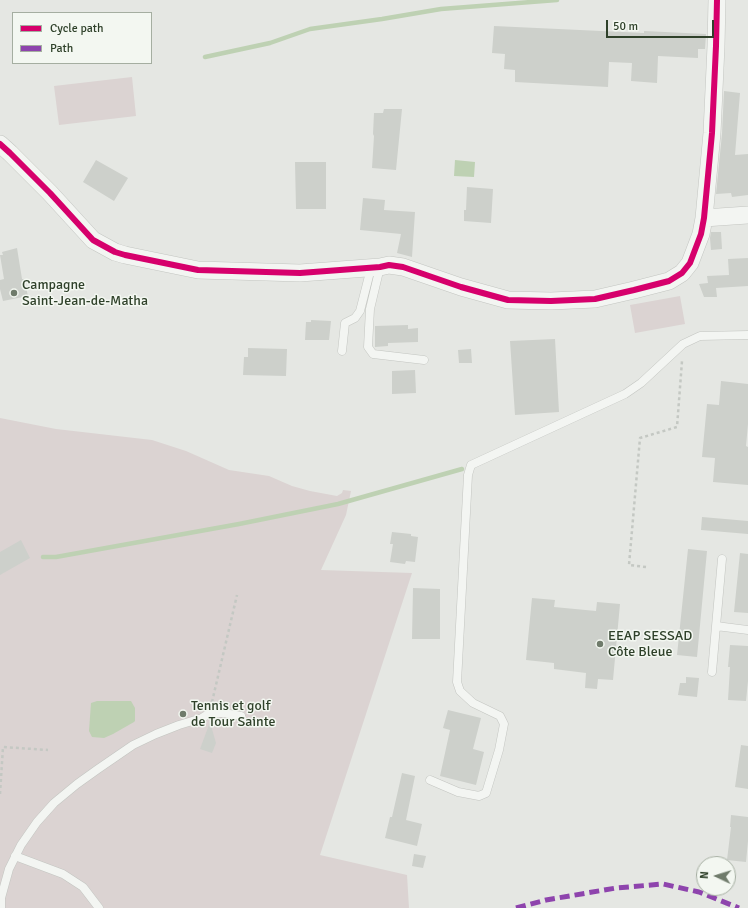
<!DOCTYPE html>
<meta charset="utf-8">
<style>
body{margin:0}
#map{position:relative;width:748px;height:908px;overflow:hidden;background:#e5e7e3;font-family:Signika,sans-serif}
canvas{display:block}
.legend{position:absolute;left:12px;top:12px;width:140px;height:52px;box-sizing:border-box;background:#f3f7f1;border:1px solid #a5aea1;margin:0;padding:5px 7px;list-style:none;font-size:12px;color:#2f412a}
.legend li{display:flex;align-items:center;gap:8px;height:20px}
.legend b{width:20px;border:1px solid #a5aea1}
.north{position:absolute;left:696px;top:856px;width:40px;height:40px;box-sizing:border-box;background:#f3f7f1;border:1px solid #a5aea1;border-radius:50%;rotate:274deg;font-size:11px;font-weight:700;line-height:16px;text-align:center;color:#2f412a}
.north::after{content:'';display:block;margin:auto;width:14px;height:18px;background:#6f7b6b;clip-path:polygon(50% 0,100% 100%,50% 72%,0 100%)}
.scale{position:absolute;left:606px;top:20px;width:108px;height:18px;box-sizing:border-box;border:2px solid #2f412a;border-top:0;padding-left:5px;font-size:12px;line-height:14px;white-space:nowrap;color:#2f412a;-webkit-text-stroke:3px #f3f7f1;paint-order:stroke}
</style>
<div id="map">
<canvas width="748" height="908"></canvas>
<ul class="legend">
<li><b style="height:5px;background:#d6006c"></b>Cycle path</li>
<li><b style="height:5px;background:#8e44ad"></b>Path</li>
</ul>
<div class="north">N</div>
<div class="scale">50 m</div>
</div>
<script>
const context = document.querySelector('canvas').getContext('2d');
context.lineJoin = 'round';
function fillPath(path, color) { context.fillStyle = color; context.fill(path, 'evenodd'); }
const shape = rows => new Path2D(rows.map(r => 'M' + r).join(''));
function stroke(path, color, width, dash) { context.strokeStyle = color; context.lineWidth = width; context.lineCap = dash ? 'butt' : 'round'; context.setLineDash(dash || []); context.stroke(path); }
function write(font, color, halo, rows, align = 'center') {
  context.font = font + ' Signika,sans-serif'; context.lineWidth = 3; context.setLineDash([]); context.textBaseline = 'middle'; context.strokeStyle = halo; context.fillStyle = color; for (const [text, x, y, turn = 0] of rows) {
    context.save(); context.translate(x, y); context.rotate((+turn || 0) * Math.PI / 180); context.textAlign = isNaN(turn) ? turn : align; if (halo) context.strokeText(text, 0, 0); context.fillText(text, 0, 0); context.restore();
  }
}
const green = shape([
 [132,77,136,116,59,125,54,86],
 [680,296,685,324,635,333,630,305],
 [0,418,56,429,152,440,186,451,229,470,269,476,292,486,310,491,337,496,342,493,343,490,351,491,346,515,321,570,412,573,320,855,407,875,409,908,0,908]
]);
const water = shape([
 [455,160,475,162,474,177,454,176],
 [97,701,131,701,135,708,135,721,134,722,113,734,104,738,92,737,89,731,91,703]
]);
const stream = shape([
 [205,57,270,43,310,29,382,19,441,9,557,0],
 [43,557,56,557,239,524,338,504,462,469]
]);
const building = shape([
 [494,26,644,33,644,31,706,34,705,49,698,49,698,58,658,56,657,83,631,81,632,63,609,62,608,87,515,82,515,70,504,69,505,54,492,53],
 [724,91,740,93,735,155,748,154,748,195,732,197,731,193,716,194,722,134],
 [384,109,402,109,396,170,372,168,374,136,373,134,374,113,383,113],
 [96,160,128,178,114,201,83,182],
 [295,162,326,162,326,209,296,209],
 [467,187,493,189,491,223,464,221,464,210,466,210],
 [363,198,385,200,384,210,415,212,412,257,397,253,401,234,360,230],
 [711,232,721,232,722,249,711,250,710,238],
 [17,248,22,279,24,279,28,296,3,301,0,289,0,280,4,279,0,255,3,255,2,252],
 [748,258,748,286,716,288,717,297,704,297,699,284,708,283,707,276,729,275,728,259],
 [311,320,331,321,329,340,305,340,306,322,311,322],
 [408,325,408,329,418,328,418,342,388,343,388,346,375,347,375,326],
 [555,339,559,412,515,415,510,341],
 [248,348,287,349,286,376,243,375,244,357,248,357],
 [471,349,472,363,459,363,458,350],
 [415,370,416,393,392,394,392,371],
 [721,381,748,384,748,424,746,446,748,447,748,485,713,482,715,458,702,457,707,404,719,405],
 [702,517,748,521,748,534,701,530],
 [392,532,411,534,411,536,418,537,415,562,406,561,405,564,390,562,393,544,390,544],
 [21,540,30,558,0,575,0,552],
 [688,549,707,551,697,657,677,655],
 [740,553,748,554,748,613,734,612],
 [413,588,440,589,440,639,412,639],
 [532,598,555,600,554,607,596,611,597,602,620,604,613,680,598,679,597,689,585,688,586,673,554,669,554,663,526,660],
 [730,645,748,646,748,681,746,701,728,700,730,667,728,667],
 [686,677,699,678,697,697,678,695,680,683,686,683],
 [448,710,481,718,473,749,484,752,476,785,440,776,450,730,443,728],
 [210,722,216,743,212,753,200,749],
 [741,745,748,746,748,789,735,787],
 [402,773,415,776,406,820,422,824,417,846,385,838,390,817,392,817],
 [731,815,748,817,748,841,746,862,727,860,731,827,730,827],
 [414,854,426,856,423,868,412,866]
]);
const path = shape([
 [646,567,629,565,640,438,677,427,682,361],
 [212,702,237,595],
 [0,794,3,747,48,750]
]);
const service = shape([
 [380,267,370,309,368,347,373,354,424,360],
 [342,351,345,323,355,318,360,311,371,268],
 [716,626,722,559],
 [712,672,716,626,748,630],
 [430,780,458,792,479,796,486,793,499,750,504,724,500,716,473,703,460,691,457,682,468,475,471,465,625,394,641,383,683,344,700,336,748,335],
 [15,856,63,874,83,887,99,908],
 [1,908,1,898,9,869,21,845,37,822,54,803,77,784,98,769,133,745,156,734,179,725,202,718,210,713,224,713,241,716]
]);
const minor = shape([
 [0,144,10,153,50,193,93,240,115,252,125,255,198,270,300,273,380,267,389,265,403,267,461,287,508,300,551,301,595,299,634,290,669,281,682,273,690,263,701,234,704,218,712,133,716,46,717,0],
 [704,218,748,215]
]);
const quiet = shape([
 [516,908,546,900,616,888,663,884,699,892,739,908]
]);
const cycleway = shape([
 [0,144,10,153,50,193,93,240,115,252,125,255,198,270,300,273,380,267,389,265,403,267,461,287,508,300,551,301,595,299,634,290,669,281,682,273,690,263,701,234,704,218,712,133,716,46,717,0]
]);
const markers = [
 [14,293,4,"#6f7b6b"],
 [600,644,4,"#6f7b6b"],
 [183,714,4,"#6f7b6b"]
];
const poiNames = [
 ["Campagne",22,285],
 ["Saint-Jean-de-Matha",22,301],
 ["EEAP SESSAD",608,636],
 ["Côte Bleue",608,652],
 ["Tennis et golf",191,706],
 ["de Tour Sainte",191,722]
];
fillPath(green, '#dbd3d2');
fillPath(water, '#bed1b3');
stroke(stream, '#bed1b3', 4.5);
fillPath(building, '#cdd0cb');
stroke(service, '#c3c5c1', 9);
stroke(minor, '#c3c5c1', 18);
stroke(path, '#c4c8c3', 2.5, [3, 3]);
stroke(service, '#f3f5f2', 8);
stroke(minor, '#f3f5f2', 17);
stroke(quiet, '#8e44ad', 5, [10, 5]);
stroke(cycleway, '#d6006c', 6);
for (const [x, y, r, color] of markers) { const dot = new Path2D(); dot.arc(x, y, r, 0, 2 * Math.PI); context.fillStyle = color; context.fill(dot); stroke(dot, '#f3f7f1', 1.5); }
write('14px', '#2f412a', '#f3f7f1', poiNames, 'left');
</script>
